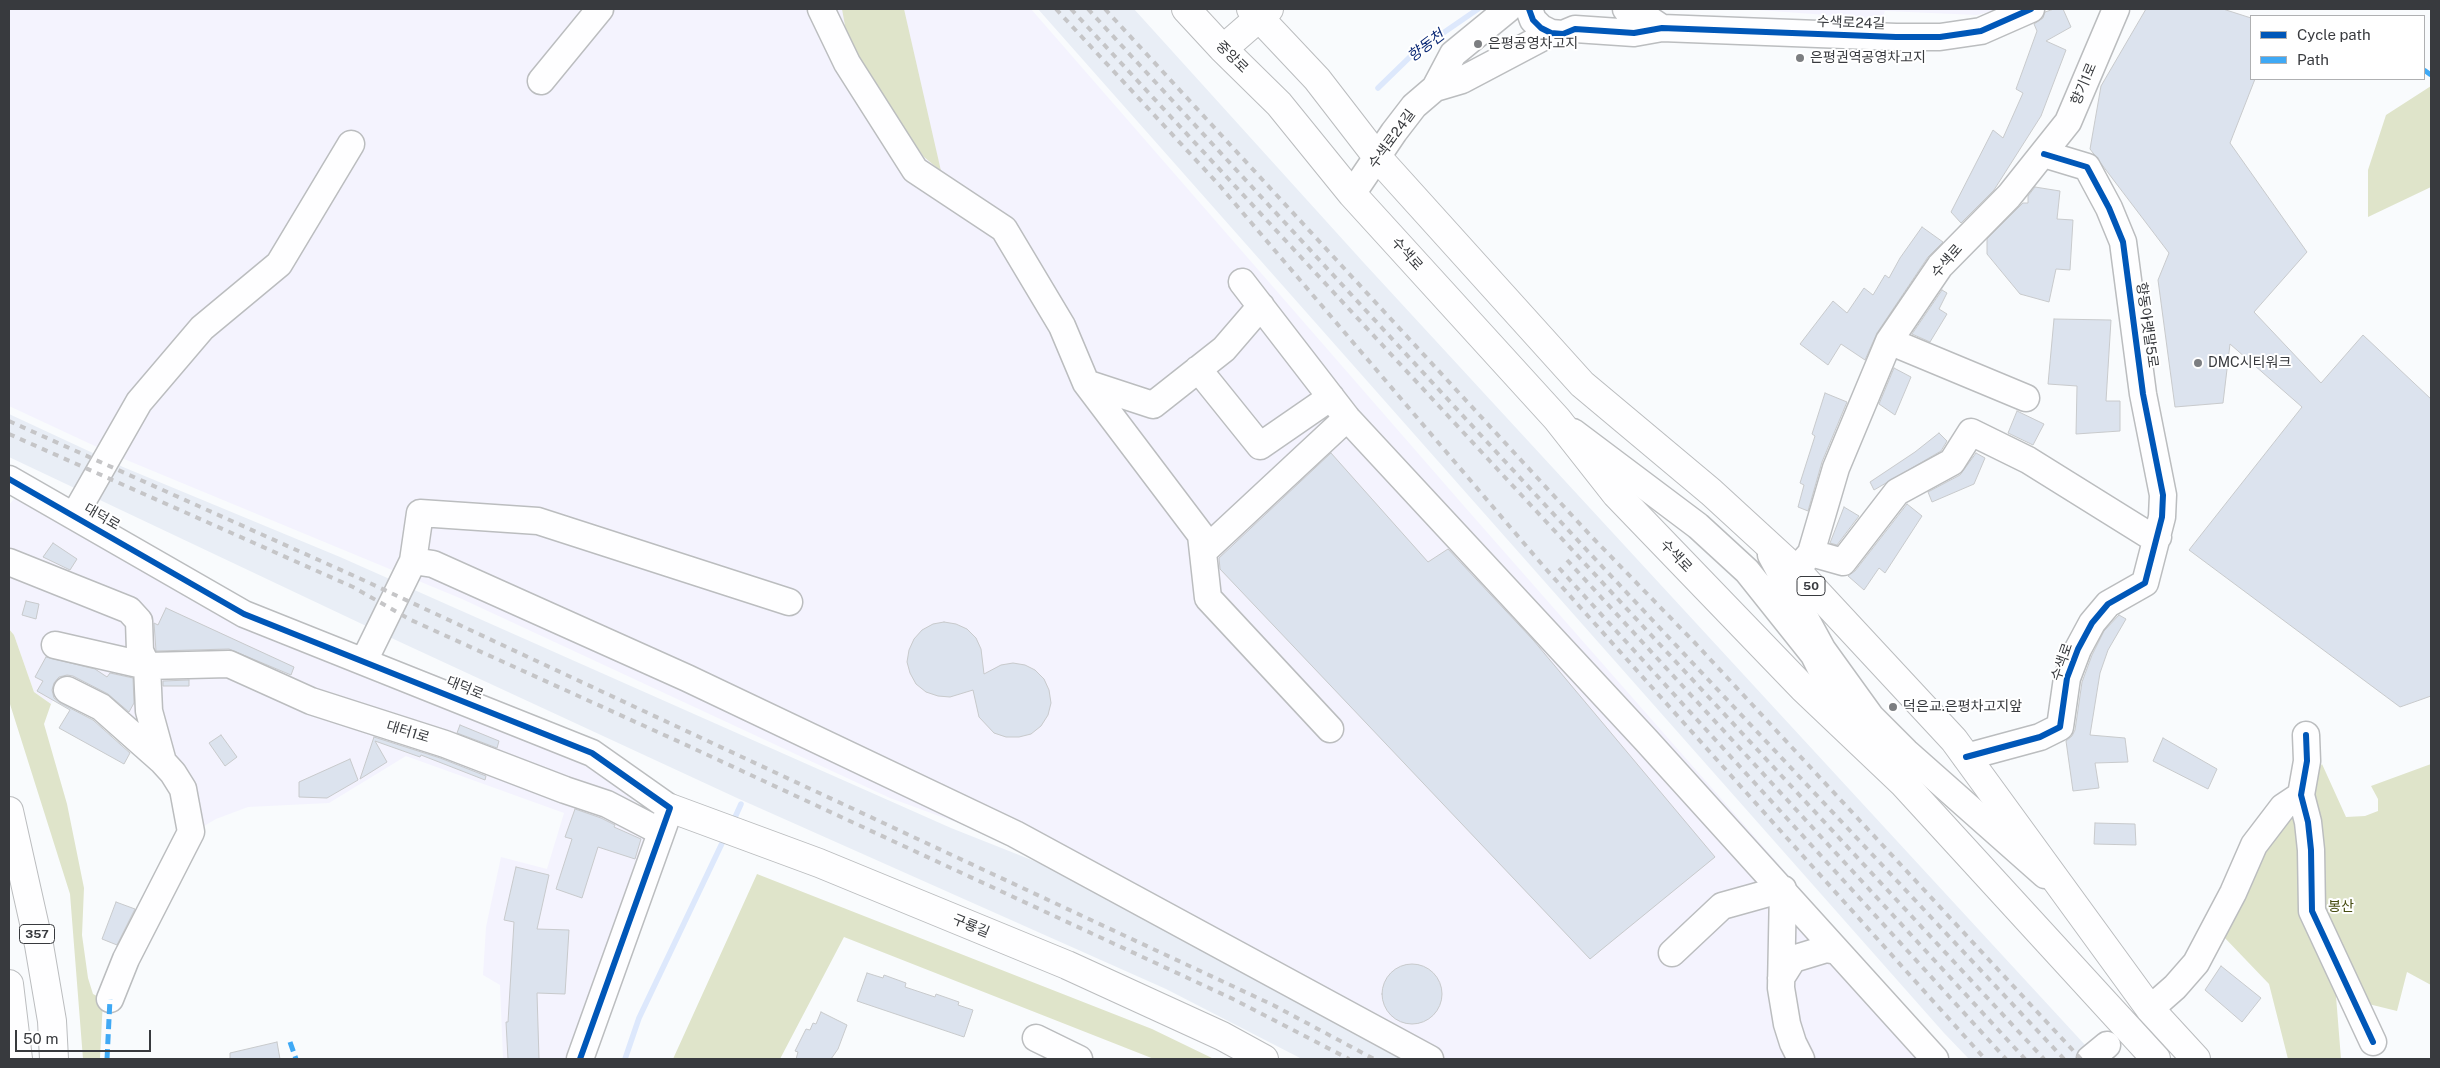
<!DOCTYPE html>
<meta charset="utf-8">
<style>
body{margin:0}
#map{position:relative;width:2440px;height:1068px;overflow:hidden;background:#f9fbfd;font-family:"Public Sans",sans-serif}
canvas{display:block}
.frame{position:absolute;inset:0;border:10px solid #383a3e;pointer-events:none}
.legend{position:absolute;left:2250px;top:15px;width:175px;height:65px;box-sizing:border-box;background:#fff;border:1px solid #afb0b2;margin:0;padding:6px 9px;list-style:none;font-size:15px;color:#383a3e}
.legend li{display:flex;align-items:center;gap:10px;height:25px}
.legend b{width:25px;border:1px solid #afb0b2}
.scale{position:absolute;left:15px;top:1030px;width:136px;height:22px;box-sizing:border-box;border:2px solid #383a3e;border-top:0;padding-left:6px;font-size:15px;line-height:18px;white-space:nowrap;color:#383a3e;-webkit-text-stroke:4px #fff;paint-order:stroke}
</style>
<div id="map">
<canvas width="2440" height="1068"></canvas>
<div class="frame"></div>
<ul class="legend">
<li><b style="height:6px;background:#0057b8"></b>Cycle path</li>
<li><b style="height:6px;background:#3fa9f5"></b>Path</li>
</ul>
<div class="scale">50 m</div>
</div>
<script>
const context = document.querySelector('canvas').getContext('2d');
context.lineJoin = 'round';
function fillPath(path, color) { context.fillStyle = color; context.fill(path, 'evenodd'); }
const shape = rows => new Path2D(rows.map(r => 'M' + r).join(''));
function stroke(path, color, width, dash) { context.strokeStyle = color; context.lineWidth = width; context.lineCap = dash ? 'butt' : 'round'; context.setLineDash(dash || []); context.stroke(path); }
function write(font, color, halo, rows, align = 'center') {
  context.font = font + ' "Public Sans","Noto Sans KR",sans-serif'; context.lineWidth = 4; context.setLineDash([]); context.textBaseline = 'middle'; context.strokeStyle = halo; context.fillStyle = color; for (const [text, x, y, turn = 0] of rows) {
    context.save(); context.translate(x, y); context.rotate((+turn || 0) * Math.PI / 180); context.textAlign = isNaN(turn) ? turn : align; if (halo) context.strokeText(text, 0, 0); context.fillText(text, 0, 0); context.restore();
  }
}
const built = shape([
 [1038,9,1134,9,1364,263,2098,1059,1969,1059,1944,1033],
 [9,414,123,467,340,557,951,828,1130,899,1420,1059,1302,1059,1166,989,737,798,400,642,9,457]
]);
const industrial = shape([
 [9,9,1031,9,1464,506,1950,1059,1434,1059,1125,884,890,798,462,599,112,454,9,406],
 [1744,9,2000,9,1977,15,1885,11,1882,19],
 [19,493,237,624,589,762,654,818,569,1059,503,1059,500,985,483,975,486,927,501,857,547,869,564,813,406,756,329,803,248,807,216,819,194,832,167,761,146,618,9,556,9,505],
 [9,568,125,615,158,764,132,738,57,693,51,704,34,692,14,635,9,629]
]);
const green = shape([
 [842,9,904,9,941,171,924,157,883,99,851,59],
 [2431,86,2431,187,2368,217,2368,170,2386,115],
 [9,629,14,635,34,692,51,704,44,724,67,804,84,888,82,935,88,978,93,994,103,999,100,1059,83,1059,70,894,9,701],
 [2322,764,2346,817,2365,816,2378,811,2378,799,2371,786,2431,764,2431,985,2407,972,2397,1011,2336,996,2341,1059,2288,1059,2269,984,2223,936,2263,843],
 [757,874,1152,1029,1214,1059,1154,1059,844,937,780,1059,673,1059]
]);
const stream = shape([
 [1378,88,1414,53,1478,9],
 [732,824,741,804],
 [625,1059,639,1018,725,837]
]);
const building = shape([
 [2054,9,2063,9,2071,27,2046,41,2066,50,2041,116,1994,190,1961,223,1951,212,1993,130,2003,138,2023,93,2016,89,2037,31,2034,24,2043,18,2045,12,2054,9],
 [2146,9,2223,9,2251,18,2251,79,2255,79,2230,143,2307,252,2254,312,2321,383,2363,335,2431,399,2431,696,2400,707,2189,550,2302,407,2230,344,2223,403,2175,407,2158,280,2169,253,2090,149,2101,86,2146,9],
 [2035,187,2060,191,2057,219,2073,220,2070,270,2056,269,2049,302,2020,294,1987,254,1987,239,2023,203,2028,203,2028,196,2035,187],
 [1922,227,1943,242,1928,257,1877,333,1865,360,1841,344,1828,365,1800,344,1833,301,1847,313,1864,288,1873,295,1885,275,1889,278,1900,258,1922,227],
 [1942,290,1947,293,1939,309,1947,314,1930,342,1912,334,1942,290],
 [2054,319,2111,320,2106,401,2120,401,2120,431,2076,434,2077,386,2048,384,2054,319],
 [1894,368,1911,377,1895,415,1879,404,1894,368],
 [1825,393,1847,402,1822,462,1808,511,1798,507,1804,485,1800,483,1815,436,1812,434,1825,393],
 [2017,411,2044,424,2033,445,2008,433,2017,411],
 [1939,433,1947,441,1941,451,1874,490,1870,482,1915,452,1939,433],
 [1331,453,1428,562,1448,549,1534,641,1715,857,1590,959,1220,569,1219,558,1331,453],
 [1976,453,1985,458,1974,484,1932,502,1928,492,1960,475,1976,453],
 [1907,504,1922,516,1885,573,1879,568,1864,590,1848,576,1855,571,1907,504],
 [1844,507,1859,516,1837,545,1830,543,1844,507],
 [53,543,77,559,70,570,43,557,53,543],
 [26,601,39,604,36,619,22,615,26,601],
 [166,608,294,667,291,675,229,649,156,651,154,623,158,625,166,608],
 [2119,615,2126,619,2108,650,2100,673,2090,735,2125,738,2128,762,2095,763,2099,788,2073,791,2066,741,2072,736,2075,730,2082,682,2092,655,2104,631,2119,615],
 [944,622,956,624,967,629,976,638,981,649,984,674,1001,665,1013,663,1025,665,1035,670,1044,679,1049,690,1051,703,1048,715,1041,726,1031,734,1019,737,1006,737,994,733,979,717,973,690,950,697,938,696,926,692,916,684,910,673,907,662,909,650,914,639,922,630,933,624,944,622],
 [46,657,95,669,107,677,110,673,133,678,134,703,129,712,108,694,73,676,67,675,59,677,54,683,52,690,54,698,60,703,93,720,130,753,124,764,59,728,70,710,37,691,43,681,35,677,46,657],
 [189,680,189,686,163,686,163,681,189,680],
 [460,725,499,741,497,748,457,733,460,725],
 [221,735,237,757,225,766,209,743,221,735],
 [374,737,440,758,486,776,485,780,421,755,420,757,375,741,387,762,360,779,374,737],
 [2163,738,2217,769,2208,789,2153,761,2163,738],
 [350,759,358,780,327,798,299,797,299,782,350,759],
 [575,809,601,818,615,825,614,827,641,839,635,859,598,847,582,898,556,889,572,839,565,837,575,809],
 [2095,823,2135,824,2136,845,2094,844,2095,823],
 [516,867,549,875,537,929,569,930,565,994,537,993,539,1059,508,1059,506,1022,508,1022,514,922,504,920,516,867],
 [116,902,135,909,117,945,102,939,116,902],
 '1382 994a30 30 0 1 1 60 0a30 30 0 1 1-60 0Z',
 [2221,966,2261,998,2242,1022,2205,990,2221,966],
 [867,973,883,978,884,975,906,983,905,987,935,997,936,994,959,1002,958,1005,973,1010,964,1037,857,1001,867,973],
 [821,1012,847,1025,838,1049,831,1059,796,1059,798,1052,795,1051,806,1029,810,1030,813,1023,816,1024,821,1012],
 [277,1042,280,1059,230,1059,230,1053,277,1042]
]);
const minor = shape([
 [821,9,847,63,915,170,1004,229,1062,326,1086,383,1201,535,1208,598,1330,729],
 [1529,9,1533,20,1541,28,1551,33,1563,34,1575,29,1634,33,1662,28,1896,37,1940,37,1981,31,2031,9],
 [1626,9,1638,12,1662,28],
 [541,81,600,9],
 [1435,88,1462,80,1551,33],
 [1352,194,1394,132,1414,106,1435,88,1453,54,1508,9],
 [1242,282,1347,418,1646,740,1935,1059],
 [1889,341,2026,398],
 [1198,369,1260,446,1331,397],
 [1086,383,1153,405,1224,349,1261,306],
 [1573,432,1698,526,1747,571,1814,655,1853,734],
 [9,479,244,614,592,753,670,808,580,1059],
 [74,516,139,402,202,328,279,264,351,144],
 [1203,552,1347,418],
 [1811,553,1843,562,1897,492,1952,462,1971,432,2028,460,2150,536,2158,537],
 [1771,555,1822,649,1871,717,1906,752,2045,875],
 [413,561,420,513,538,521,789,602],
 [9,562,129,610,139,621,140,651,147,666,149,711,163,762,173,773,183,789,191,832,126,959,110,999],
 [1796,570,1811,553,1836,468,1889,341,1940,266,2009,196,2068,122,2116,9],
 [55,645,147,666,229,664,311,701,445,744,565,790,607,804,661,832],
 [364,661,413,561,433,564,687,678,1015,834,1430,1059],
 [67,690,101,707,162,761],
 [2306,735,2307,761,2301,795,2308,822,2311,850,2312,911,2373,1042],
 [1966,757,2040,737,2060,727,2067,678,2078,649,2092,623,2108,604,2145,583,2162,517,2163,495,2143,394,2123,242,2109,208,2087,167,2044,154],
 [1672,953,1722,906,1783,889,1781,988,1787,1024,1793,1043,1801,1059],
 [1781,978,1793,959,1826,949,1837,951],
 [2150,1009,2175,987,2196,963,2233,893,2254,845,2283,807,2301,795],
 [1036,1038,1079,1059],
 [2090,1059,2107,1045]
]);
const major = shape([
 [1186,9,1223,49,1279,104,1352,194,1557,419,1616,494,1803,688,1903,783,2156,1059],
 [1251,9,1317,79,1378,158,1582,384,1711,492,1796,570,1954,740,2150,1009,2196,1059],
 [1223,49,1269,9],
 [670,808,819,863,1067,965,1222,1036,1264,1059]
]);
const highway = shape([
 [9,811,39,945,52,1021,54,1059],
 [9,984,18,1059]
]);
const rail = shape([
 [1056,9,1220,186,1545,568,1985,1059],
 [1071,9,2044,1059],
 [1088,9,1583,546,2064,1059],
 [1105,9,1591,536,1696,644,2081,1059],
 [9,421,361,579,1273,1005,1374,1059],
 [9,434,353,587,411,620,684,744,1233,999,1349,1059],
 [1567,560,2025,1059],
 [1559,568,2006,1059]
]);
const quiet = shape([
 [2424,70,2431,75],
 [290,1042,296,1059],
 [107,1059,110,999]
]);
const cycleway = shape([
 [1529,9,1533,20,1541,28,1551,33,1563,34,1575,29,1634,33,1662,28,1896,37,1940,37,1981,31,2031,9],
 [9,479,244,614,592,753,670,808,580,1059],
 [2306,735,2307,761,2301,795,2308,822,2311,850,2312,911,2373,1042],
 [1966,757,2040,737,2060,727,2067,678,2078,649,2092,623,2108,604,2145,583,2162,517,2163,495,2143,394,2123,242,2109,208,2087,167,2044,154]
]);
const markers = [
 [1478,44,5,"#7c7e81"],
 [1800,58,5,"#7c7e81"],
 [2198,363,5,"#7c7e81"],
 [1893,707,5,"#7c7e81"]
];
const shields = [
 [1811,586,28],
 [37,934,35]
];
const shieldNames = [
 ["50",1811,586],
 ["357",37,934]
];
const streetNames = [
 ["수색로24길",1851,23,2],
 ["중앙로",1232,57,45],
 ["향기1로",2084,84,-67],
 ["수색로24길",1392,139,-54],
 ["수색로",1407,254,48],
 ["수색로",1947,261,-49],
 ["향동아랫말5로",2147,325,82],
 ["대덕로",102,517,30],
 ["수색로",1676,556,46],
 ["수색로",2062,662,-71],
 ["대덕로",465,688,22],
 ["대터1로",408,732,17],
 ["구룡길",971,926,22]
];
const poiNames = [
 ["은평공영차고지",1488,44],
 ["은평권역공영차고지",1810,58],
 ["DMC시티워크",2208,363],
 ["덕은교.은평차고지앞",1903,707]
];
const parkNames = [
 ["봉산",2341,907]
];
const waterNames = [
 ["향동천",1426,46,-37]
];
fillPath(built, '#e9eef6');
fillPath(industrial, '#f4f3fe');
fillPath(green, '#dfe4ca');
stroke(stream, '#dde8fc', 5.5);
fillPath(building, '#dce3ee');
stroke(building, '#c8cacc', 1);
stroke(minor, '#bbbdbf', 29);
stroke(major, '#bbbdbf', 30);
stroke(highway, '#bbbdbf', 30);
stroke(minor, '#fefeff', 26);
stroke(major, '#fefeff', 28);
stroke(highway, '#fefeff', 28);
stroke(rail, '#c5c5c7', 4, [6, 6]);
stroke(quiet, '#3fa9f5', 5, [10, 5]);
stroke(cycleway, '#0057b8', 6);
for (const [x, y, r, color] of markers) { const dot = new Path2D(); dot.arc(x, y, r, 0, 2 * Math.PI); context.fillStyle = color; context.fill(dot); stroke(dot, '#fff', 2); }
for (const [x, y, w] of shields) { const box = new Path2D(); box.roundRect(x - w / 2, y - 9.5, w, 19, 4); context.fillStyle = '#fff'; context.fill(box); stroke(box, '#383a3e', 1); }
write('bold 12px', '#383a3e', null, shieldNames);
write('14px', '#383a3e', '#fff', streetNames);
write('14px', '#383a3e', '#fff', poiNames, 'left');
write('14px', '#484e13', '#fff', parkNames);
write('italic 15px', '#0d2b77', '#fff', waterNames);
</script>
